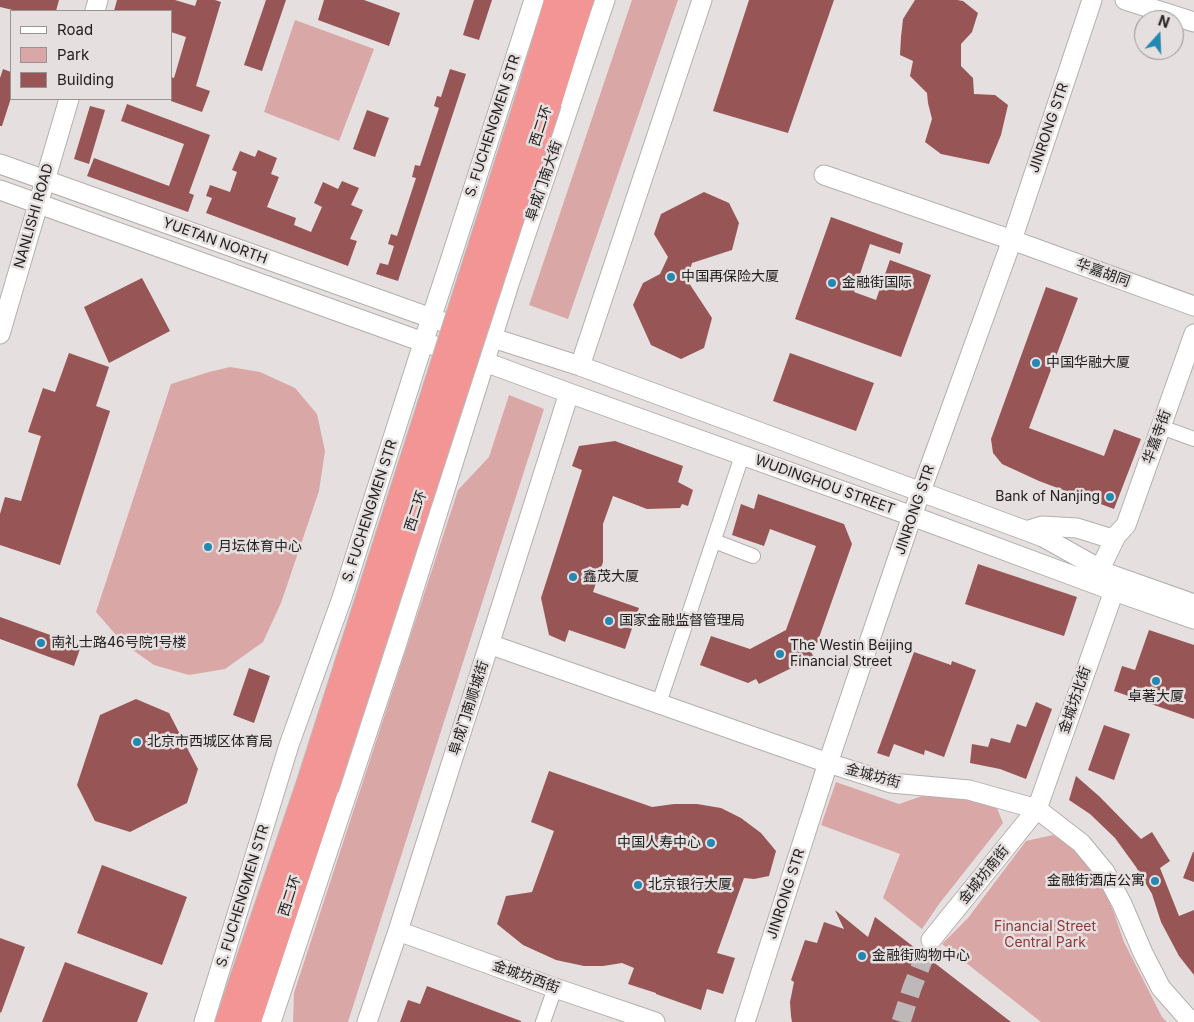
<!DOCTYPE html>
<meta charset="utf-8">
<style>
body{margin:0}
#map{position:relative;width:1194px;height:1022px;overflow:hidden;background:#e5dfdf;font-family:Inter,sans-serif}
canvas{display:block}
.legend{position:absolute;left:10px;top:10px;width:162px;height:90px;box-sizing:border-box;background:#e5dfdf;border:1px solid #979393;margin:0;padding:6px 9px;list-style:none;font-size:15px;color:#222020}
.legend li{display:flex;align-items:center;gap:10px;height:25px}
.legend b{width:25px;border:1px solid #979393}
.north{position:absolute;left:1134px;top:10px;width:50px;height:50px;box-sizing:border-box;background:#e5dfdf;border:1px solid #979393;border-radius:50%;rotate:20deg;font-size:14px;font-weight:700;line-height:20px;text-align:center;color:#222020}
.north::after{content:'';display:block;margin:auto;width:18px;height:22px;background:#2389b2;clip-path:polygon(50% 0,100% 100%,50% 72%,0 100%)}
</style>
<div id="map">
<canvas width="1194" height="1022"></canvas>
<ul class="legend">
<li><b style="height:6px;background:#fff"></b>Road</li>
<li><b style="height:14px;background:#d9a8a6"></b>Park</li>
<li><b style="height:14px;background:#985555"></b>Building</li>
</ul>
<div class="north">N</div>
</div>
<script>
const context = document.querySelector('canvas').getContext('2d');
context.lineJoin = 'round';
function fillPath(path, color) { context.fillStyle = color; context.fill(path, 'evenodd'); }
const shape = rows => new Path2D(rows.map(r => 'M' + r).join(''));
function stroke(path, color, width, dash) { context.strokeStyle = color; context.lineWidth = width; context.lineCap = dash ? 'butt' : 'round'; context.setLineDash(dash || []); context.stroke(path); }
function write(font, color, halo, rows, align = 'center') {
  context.font = font + ' Inter,"Noto Sans SC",sans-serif'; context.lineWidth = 5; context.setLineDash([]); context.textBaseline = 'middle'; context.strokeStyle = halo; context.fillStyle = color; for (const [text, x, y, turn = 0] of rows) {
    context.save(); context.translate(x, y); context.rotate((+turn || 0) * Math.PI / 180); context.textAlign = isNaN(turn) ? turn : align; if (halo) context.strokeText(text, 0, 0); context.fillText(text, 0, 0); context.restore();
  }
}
const green = shape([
 [632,0,678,0,568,319,529,305],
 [295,20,374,49,339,141,264,112],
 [230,367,260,372,295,388,317,414,325,451,319,491,281,603,263,642,225,669,189,675,154,665,123,643,96,612,171,384,209,372],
 [509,395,544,409,348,1022,293,1022,294,993,458,490,489,457],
 [836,782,899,804,922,796,976,800,997,808,1003,823,939,904,922,929,883,898,900,854,821,825],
 [1053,835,1067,844,1085,860,1099,878,1114,913,1124,942,1162,1017,1167,1022,1041,1022,942,944,968,918,1026,841]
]);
const building = shape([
 [0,0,59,0,56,11,17,11,0,7],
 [117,0,175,0,195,6,197,0,215,0,221,2,196,86,210,91,202,112,171,101,171,77,174,78,186,37,171,32,171,11,114,11],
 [266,0,286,0,262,71,244,65],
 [324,0,364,0,400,13,389,46,318,20],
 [474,0,492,0,479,40,463,35],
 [749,0,834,0,788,133,713,111],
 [915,0,957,0,963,1,978,13,972,32,961,44,961,66,973,78,974,94,995,95,1008,105,1001,135,989,164,941,154,925,142,932,119,928,103,927,93,910,76,913,61,900,55,901,37,903,19],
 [3,69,11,72,11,98,2,126,0,126,0,78],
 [450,69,466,74,398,281,376,274,380,263,388,265,394,246,388,244,391,234,397,236,416,178,412,177,415,165,420,166,439,108,434,106,437,96,441,97],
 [127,104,210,135,189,193,194,195,188,212,87,176,94,158,169,186,184,144,121,121],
 [90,106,105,110,89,164,74,159],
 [367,110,389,118,375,157,353,149],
 [258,150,277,158,271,174,279,177,267,207,296,218,294,225,311,232,322,207,314,203,323,182,338,189,342,181,359,188,351,205,363,210,350,239,357,241,348,266,206,213,212,198,206,196,210,185,230,192,237,172,232,170,240,151,255,157],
 [704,192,729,203,739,223,732,250,692,263,687,280,712,318,704,348,681,359,651,345,633,305,643,283,660,274,668,257,654,234,661,214],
 [831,217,903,243,900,254,870,244,854,292,876,300,890,260,931,275,901,357,795,319],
 [142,278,170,331,109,363,84,307],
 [1046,287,1078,298,1029,428,1104,456,1114,429,1141,439,1114,509,1039,481,1002,464,993,453,991,439],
 [69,353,109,367,96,406,110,411,60,565,0,545,0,514,5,497,21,501,41,436,28,432,43,388,55,392],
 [790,353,874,383,856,431,773,401],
 [615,441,683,466,678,482,693,490,688,506,682,504,680,508,647,509,613,496,603,524,603,562,593,592,639,608,625,649,569,630,565,642,549,635,541,598,582,470,572,466,579,446],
 [758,494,844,524,852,544,815,649,811,652,814,657,759,684,756,679,748,683,700,665,711,636,750,649,786,630,816,546,770,529,764,546,732,535,741,504,754,509],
 [978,564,1077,597,1064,636,965,604],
 [0,617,81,646,74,666,0,639],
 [1149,630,1194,645,1194,719,1114,691,1122,666,1135,670],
 [914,652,951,665,952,661,976,670,944,757,925,750,924,755,894,744,889,757,877,753],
 [249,668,270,676,254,723,233,715],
 [136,699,169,713,198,769,187,803,130,832,95,821,77,785,100,715],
 [1036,702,1052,709,1026,779,1000,769,970,763,972,744,988,747,991,738,1010,743,1017,724,1026,727],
 [1104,725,1130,734,1114,780,1088,770],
 [549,771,652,807,674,804,697,804,721,808,741,818,761,833,776,851,769,876,754,879,744,878,717,953,735,958,723,994,707,989,701,1010,656,994,656,993,628,984,634,968,622,963,603,966,584,966,556,960,523,945,497,924,506,896,532,892,554,831,531,822],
 [1076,776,1100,797,1141,839,1152,832,1170,861,1160,868,1179,916,1194,910,1194,975,1179,956,1161,922,1152,894,1136,867,1115,838,1090,814,1069,800],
 [1193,852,1194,852,1194,882,1183,878],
 [102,865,187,897,162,965,77,933],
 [835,910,868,937,875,917,1011,1022,792,1022,791,1016,790,1002,794,982,791,980,805,940,817,943,824,922,844,929],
 [0,938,25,947,1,1013,0,1012],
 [65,962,148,993,137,1022,42,1022],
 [427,986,521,1021,521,1022,400,1022,408,1000,420,1004]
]);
const secondaryTunnel = shape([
 [901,1022,912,988,931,940]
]);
const street = shape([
 [1161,427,1194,439],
 [714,541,753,556],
 [659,703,742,456],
 [543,1022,555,988]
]);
const secondary = shape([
 [1125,0,1194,22],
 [95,11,98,0],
 [0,164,431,318,580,366,735,423,1043,537,1109,574,1194,604],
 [824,175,1012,240,1194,306],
 [0,190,423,342,485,362,569,393,912,516,1114,591,1194,619],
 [0,334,69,99],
 [580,366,702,0],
 [1029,530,1042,526,1077,528,1109,538,1116,536],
 [1100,569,1116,536,1126,525,1194,334],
 [489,644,828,763,891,783,969,790,1037,809,1081,843,1105,872,1122,904,1143,953,1161,988,1191,1022],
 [398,931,555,988,655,1022],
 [931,940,1037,809,1114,591],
 [204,1022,289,745,342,598,427,331,449,264,534,0],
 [271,1022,397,643,509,284,605,0],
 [367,1022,398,931,569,393],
 [745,1022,828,763,912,516,1012,240,1092,0]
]);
const highway = shape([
 [528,99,557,0],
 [549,102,581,0],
 [228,1022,309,784],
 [248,1022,326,788]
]);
const highwayBridge = shape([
 [309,784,528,99],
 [326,788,549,102]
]);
const markers = [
 [671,277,5,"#2389b2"],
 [832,283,5,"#2389b2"],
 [1036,363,5,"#2389b2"],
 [1110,497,5,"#2389b2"],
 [208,547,5,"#2389b2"],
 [573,577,5,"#2389b2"],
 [609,621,5,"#2389b2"],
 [41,643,5,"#2389b2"],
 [780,654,5,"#2389b2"],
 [1156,681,5,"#2389b2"],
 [137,742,5,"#2389b2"],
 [711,843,5,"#2389b2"],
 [1155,881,5,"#2389b2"],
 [638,885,5,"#2389b2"],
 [862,956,5,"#2389b2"]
];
const streetNames = [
 ["S. FUCHENGMEN STR",493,126,-72],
 ["西二环",541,126,-72],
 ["JINRONG STR",1049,128,-71],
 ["阜成门南大街",544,181,-71],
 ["NANLISHI ROAD",34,216,-74],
 ["YUETAN NORTH",215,241,20],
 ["华嘉胡同",1103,273,20],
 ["华嘉寺街",1157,437,-70],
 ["WUDINGHOU STREET",825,485,20],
 ["JINRONG STR",915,510,-71],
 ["S. FUCHENGMEN STR",370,511,-72],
 ["西二环",416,511,-72],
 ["金城坊北街",1075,700,-71],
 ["阜成门南顺城街",469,708,-72],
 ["金城坊街",873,776,15],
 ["金城坊南街",984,875,-51],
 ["JINRONG STR",786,894,-72],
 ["S. FUCHENGMEN STR",243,896,-73],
 ["西二环",290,896,-72],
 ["金城坊西街",526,977,20]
];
const poiNames = [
 ["中国再保险大厦",681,277],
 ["金融街国际",842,283],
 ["中国华融大厦",1046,363],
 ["Bank of Nanjing",1100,497,"right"],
 ["月坛体育中心",218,547],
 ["鑫茂大厦",583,577],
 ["国家金融监督管理局",619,621],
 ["南礼士路46号院1号楼",51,643],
 ["The Westin Beijing",790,646],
 ["Financial Street",790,662],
 ["卓著大厦",1156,697,"center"],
 ["北京市西城区体育局",147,742],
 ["中国人寿中心",701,843,"right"],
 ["金融街酒店公寓",1145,881,"right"],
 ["北京银行大厦",648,885],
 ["金融街购物中心",872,956]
];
const parkNames = [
 ["Financial Street",1045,927],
 ["Central Park",1045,943]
];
fillPath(green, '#d9a8a6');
fillPath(building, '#985555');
stroke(secondaryTunnel, '#beb9b9', 19, [19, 9]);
stroke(street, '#b4afae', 16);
stroke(secondary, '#b4afae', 21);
stroke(highway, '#bdbcbc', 27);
stroke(street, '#fff', 14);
stroke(secondary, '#fff', 19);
stroke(highway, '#f29594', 25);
stroke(highwayBridge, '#bdbcbc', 27, []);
stroke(highwayBridge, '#f29594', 25);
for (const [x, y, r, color] of markers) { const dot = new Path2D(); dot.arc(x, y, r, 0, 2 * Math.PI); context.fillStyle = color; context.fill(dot); stroke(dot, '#e5dfdf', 2); }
write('14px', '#222020', '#e5dfdf', streetNames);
write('14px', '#222020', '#e5dfdf', poiNames, 'left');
write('14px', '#8e363a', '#e5dfdf', parkNames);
</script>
